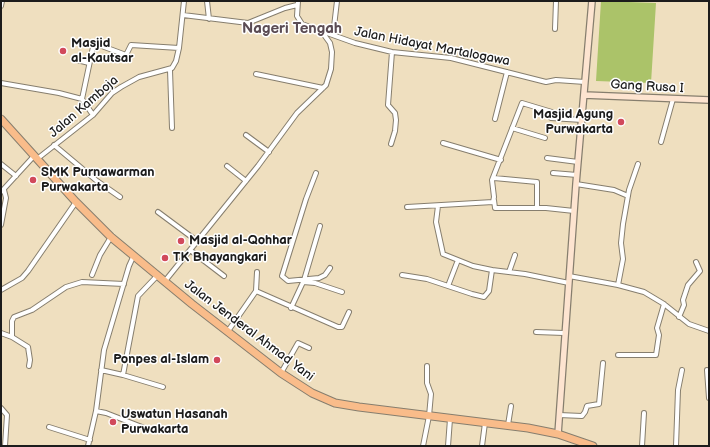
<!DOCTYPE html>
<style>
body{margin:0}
#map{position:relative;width:710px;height:447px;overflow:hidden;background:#efdfbf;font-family:"Balsamiq Sans",sans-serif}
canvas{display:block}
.frame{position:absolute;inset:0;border:2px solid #1c1c1c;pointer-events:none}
</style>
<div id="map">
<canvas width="710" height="447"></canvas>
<div class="frame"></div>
</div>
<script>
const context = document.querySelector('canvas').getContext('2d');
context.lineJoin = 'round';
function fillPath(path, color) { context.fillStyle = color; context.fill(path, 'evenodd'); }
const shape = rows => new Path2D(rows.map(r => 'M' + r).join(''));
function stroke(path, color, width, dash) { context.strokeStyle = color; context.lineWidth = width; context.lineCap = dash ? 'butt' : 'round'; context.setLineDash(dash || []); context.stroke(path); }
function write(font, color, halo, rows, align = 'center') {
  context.font = font + ' "Balsamiq Sans",sans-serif'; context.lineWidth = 3; context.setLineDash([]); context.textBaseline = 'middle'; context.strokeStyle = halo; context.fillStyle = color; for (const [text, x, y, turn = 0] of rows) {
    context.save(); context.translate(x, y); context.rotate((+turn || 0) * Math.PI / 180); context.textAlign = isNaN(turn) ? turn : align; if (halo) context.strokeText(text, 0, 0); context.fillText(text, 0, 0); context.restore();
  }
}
const green = shape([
 [601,1,656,3,651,83,596,81]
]);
const street = shape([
 [207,1,209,19],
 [298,1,297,16,302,24,355,43,392,52,451,58,546,82,556,80,585,82],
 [1,6,2,1],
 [183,15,248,23,285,8,297,5],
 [555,29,556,1],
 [333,35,337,1],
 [73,59,89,63],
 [170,70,172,128],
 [256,74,323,88],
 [1,83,59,93,82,99],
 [93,115,82,99,93,47,99,45,126,55,131,45,179,48],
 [495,119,507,72],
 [512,128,545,138],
 [246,135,269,152],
 [661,142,673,99],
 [443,143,501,160],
 [391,144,395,131,396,120,395,113,388,105,392,52],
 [54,145,97,181,120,197],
 [547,158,578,162],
 [37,159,93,115,112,93,121,87,139,77,172,68,176,61,179,48,184,1],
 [1,164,16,176],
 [227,166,246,181],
 [316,173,306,199,282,276,288,281,319,278,325,275,330,268],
 [553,173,577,175],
 [494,178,537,182,537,208],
 [576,184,614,190,628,196],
 [1,192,34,156],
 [494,200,495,208,546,208,574,211],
 [438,206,436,222,443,254,473,266,492,270],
 [407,207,493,202,494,197,492,180,522,103,552,112,551,118,582,120],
 [158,212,197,241],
 [1,225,6,198,4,190],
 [190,250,224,276],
 [509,272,515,255],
 [92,275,100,255,111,237],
 [402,275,427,279,472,294,484,297,489,291,492,270,525,274,569,283],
 [569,276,618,285,644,292,664,304,689,324,709,331],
 [165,281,258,166,297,113,326,85,331,69,332,52,330,43,322,32],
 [303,282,315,283,342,292],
 [618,285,623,259,621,243,623,224,629,190,638,164],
 [448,286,458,260],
 [1,290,22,278,28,271,76,202],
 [256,291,257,272],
 [291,308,304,280,320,226],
 [679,317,684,305,683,300,688,285,700,271,696,262],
 [228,331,256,291,338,327,342,327,349,312],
 [536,332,564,333],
 [1,333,12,337,28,347,30,360,29,366],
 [12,337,12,321,14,317,32,310,66,287,82,282,124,284],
 [618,355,656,355,659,335,657,328,664,304],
 [101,370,123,375,138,296,157,276],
 [707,370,709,398],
 [281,373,298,343,309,348],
 [123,375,163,387],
 [1,408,7,415,5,446],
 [96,411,106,413,142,427],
 [559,415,582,416,585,412,587,406,599,404,603,363],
 [508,425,511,406],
 [49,427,90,440],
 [88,446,96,411,104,350,129,266,134,255],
 [423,446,429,416,431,394,427,383,427,366],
 [448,446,450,419],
 [482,446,485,423],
 [642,446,644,413],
 [676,446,678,390,682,370]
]);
const secondary = shape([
 [584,95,709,100],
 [558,434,576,184,592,1]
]);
const highway = shape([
 [1,119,76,202,111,237,192,304,281,373,312,393,335,403,359,407,528,428,558,434,593,446]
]);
const markers = [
 [63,51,4,"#d1495b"],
 [621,122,4,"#d1495b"],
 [33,180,4,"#d1495b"],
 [181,241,4,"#d1495b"],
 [165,258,4,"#d1495b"],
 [217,360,4,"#d1495b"],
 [113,422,4,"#d1495b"]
];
const poiNames = [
 ["Masjid",71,44],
 ["al-Kautsar",71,59],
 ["Masjid Agung",613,115,"right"],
 ["Purwakarta",613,130,"right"],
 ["SMK Purnawarman",41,173],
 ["Purwakarta",41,188],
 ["Masjid al-Qohhar",189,241],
 ["TK Bhayangkari",173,258],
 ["Ponpes al-Islam",209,360,"right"],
 ["Uswatun Hasanah",121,415],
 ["Purwakarta",121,430]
];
const streetNames = [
 ["Jalan Hidayat Martalogawa",432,47,11],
 ["Gang Rusa I",647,87,3],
 ["Jalan Kamboja",84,107,-41],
 ["Jalan Jenderal Ahmad Yani",249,331,37]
];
const quarterNames = [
 ["Nageri Tengah",292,29]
];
fillPath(green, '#abc369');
stroke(street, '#867e6e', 6);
stroke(secondary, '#867e6e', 8);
stroke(highway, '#867e6e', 9);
stroke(street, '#fff', 4);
stroke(secondary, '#fde4d0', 5.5);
stroke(highway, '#f9bc8a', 7);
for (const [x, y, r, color] of markers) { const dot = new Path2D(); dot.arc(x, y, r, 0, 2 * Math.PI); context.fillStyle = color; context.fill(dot); stroke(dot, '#fff', 1.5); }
write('bold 13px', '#1c1c1c', '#fff', poiNames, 'left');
write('13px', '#1c1c1c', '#fff', streetNames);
write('bold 15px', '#5b4c54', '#fff', quarterNames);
</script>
